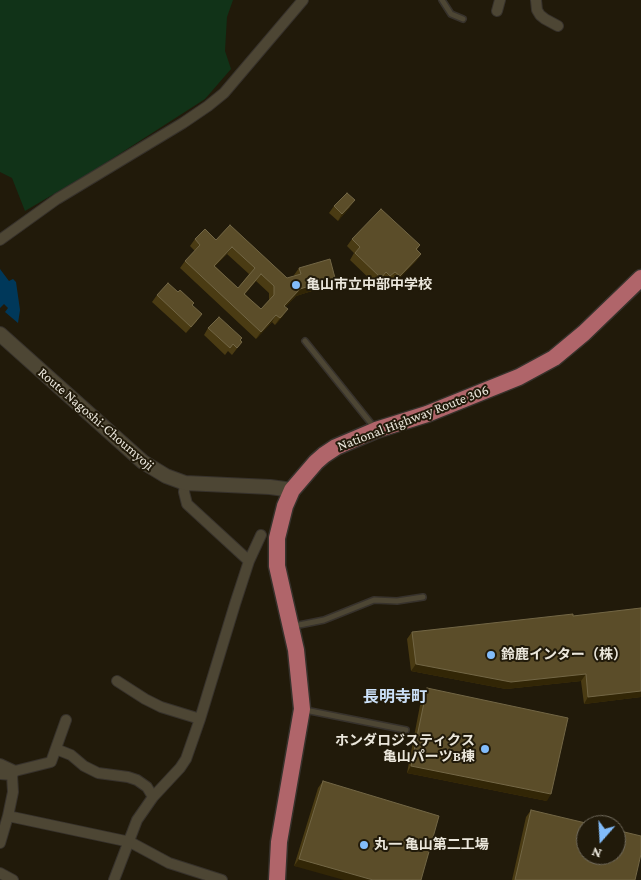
<!DOCTYPE html>
<meta charset="utf-8">
<style>
body{margin:0}
#map{position:relative;width:641px;height:880px;overflow:hidden;background:#211a0a;font-family:"Crimson Pro",serif}
canvas{display:block}
.north{position:absolute;left:576px;top:815px;width:50px;height:50px;box-sizing:border-box;background:#211a0a;border:1px solid #726c5e;border-radius:50%;rotate:199deg;font-size:14px;font-weight:700;line-height:20px;text-align:center;color:#ebe7dc}
.north::after{content:'';display:block;margin:auto;width:18px;height:22px;background:#82bcfa;clip-path:polygon(50% 0,100% 100%,50% 72%,0 100%)}
</style>
<div id="map">
<canvas width="641" height="880"></canvas>
<div class="north">N</div>
</div>
<script>
const context = document.querySelector('canvas').getContext('2d');
context.lineJoin = 'round';
function fillPath(path, color) { context.fillStyle = color; context.fill(path, 'evenodd'); }
const shape = rows => new Path2D(rows.map(r => 'M' + r).join(''));
function stroke(path, color, width, dash) { context.strokeStyle = color; context.lineWidth = width; context.lineCap = dash ? 'butt' : 'round'; context.setLineDash(dash || []); context.stroke(path); }
function write(font, color, halo, rows, align = 'center') {
  context.font = font + ' "Crimson Pro","Noto Sans JP",serif'; context.lineWidth = 4; context.setLineDash([]); context.textBaseline = 'middle'; context.strokeStyle = halo; context.fillStyle = color; for (const [text, x, y, turn = 0] of rows) {
    context.save(); context.translate(x, y); context.rotate((+turn || 0) * Math.PI / 180); context.textAlign = isNaN(turn) ? turn : align; if (halo) context.strokeText(text, 0, 0); context.fillText(text, 0, 0); context.restore();
  }
}
const green = shape([
 [0,0,233,0,227,17,225,51,231,69,205,99,93,171,25,211,12,178,0,172]
]);
const water = shape([
 [0,269,9,281,13,279,16,282,20,310,18,323,5,312,8,308,4,304,0,308]
]);
const service = shape([
 [442,0,451,14,463,19],
 [305,341,374,427],
 [294,626,324,620,374,600,397,601,423,597],
 [305,710,406,730]
]);
const minor = shape([
 [536,0,537,10,540,15,545,19,558,26],
 [497,11,500,0],
 [0,240,57,199,183,123,208,106,224,93,303,0],
 [185,483,184,492,187,504,249,561],
 [117,681,145,699,161,707,200,719],
 [56,749,71,755,84,766,98,773,128,777,137,780,147,787,153,797],
 [0,764,15,771,12,775,13,792,8,816,130,842,169,863,222,880],
 [15,771,51,762,66,720],
 [0,774,12,775],
 [0,843,8,816],
 [0,873,13,880],
 [114,880,137,820,153,797,180,768,186,759,200,719,235,604,249,561,261,535]
]);
const secondary = shape([
 [0,334,143,462,166,476,185,483,270,487,292,490]
]);
const trunk = shape([
 [277,880,279,842,302,709,296,650,277,566,277,538,285,506,292,490,316,462,324,455,336,447,376,430,427,414,519,377,554,358,584,333,641,278]
]);
const wall = shape([
 [334,206,350,207,338,221,329,213],
 [230,225,287,278,295,276,294,275,299,268,335,278,331,285,296,296,285,307,283,316,275,325,272,322,256,339,180,268,185,261,195,251,190,246,195,239,216,240],
 [227,254,249,274,238,288,215,266],
 [256,281,269,293,269,300,261,309,245,294],
 [352,239,420,245,417,250,421,254,416,261,395,283,390,279,385,283,381,279,376,285,350,260,354,253,347,246],
 [157,295,192,306,197,321,186,333,152,302],
 [208,328,241,340,242,342,232,355,228,351,225,355,204,335],
 [641,608,641,697,584,704,581,681,506,689,411,671,407,639,412,632,573,616],
 [427,688,547,801,407,773,422,695],
 [323,781,421,880,294,866,318,788],
 [531,810,635,880,512,880,526,817]
]);
const shadedWall = shape([
 [355,200,350,207,338,221,342,214],
 [232,247,227,254,209,273,214,266],
 [421,254,416,261,395,283,400,276],
 [335,278,331,285,296,296,280,313,284,306,300,289],
 [288,309,283,316,275,325,280,318],
 [202,314,197,321,186,333,191,327],
 [276,315,272,322,256,339,261,332],
 [416,664,586,674,581,681,506,689,411,671],
 [641,691,641,697,584,704,588,697],
 [411,766,551,794,547,801,407,773],
 [299,859,373,880,344,880,294,866]
]);
const building = shape([
 [347,193,355,200,342,214,334,206,347,193],
 [381,209,420,245,416,249,421,254,400,276,395,272,390,276,386,272,381,278,355,253,360,247,352,239,381,209],
 [230,225,287,278,301,274,299,268,330,259,335,278,300,289,284,306,288,309,280,318,276,315,261,332,185,261,200,245,195,239,205,229,216,240,230,225],
 [232,247,255,268,238,288,214,266,232,247],
 [261,274,274,286,274,295,261,309,244,294,261,274],
 [168,283,178,292,180,290,194,303,192,305,202,314,191,327,157,295,168,283],
 [219,317,242,338,240,340,242,342,237,348,233,344,230,348,208,328,219,317],
 [641,608,641,691,588,697,586,674,511,682,416,664,412,632,573,614,573,616,641,608],
 [427,688,568,718,551,794,411,766,427,688],
 [323,781,439,816,421,880,373,880,299,859,323,781],
 [531,810,594,825,586,825,586,855,616,855,616,830,641,836,641,854,635,880,515,880,531,810]
]);
const markers = [
 [296,285,5,"#82bcfa"],
 [491,655,5,"#82bcfa"],
 [485,749,5,"#82bcfa"],
 [364,845,5,"#82bcfa"]
];
const poiNames = [
 ["亀山市立中部中学校",306,285],
 ["鈴鹿インター（株）",501,655],
 ["ホンダロジスティクス",475,741,"right"],
 ["亀山パーツB棟",475,757,"right"],
 ["丸一 亀山第二工場",374,845]
];
const streetNames = [
 ["National Highway Route 306",413,418,-21],
 ["Route Nagoshi-Choumyoji",96,419,41]
];
const quarterNames = [
 ["長明寺町",395,697]
];
fillPath(green, '#113318');
fillPath(water, '#00385a');
stroke(service, '#37322c', 8);
stroke(minor, '#37322c', 12);
stroke(secondary, '#37322c', 16);
stroke(trunk, '#37322c', 19);
stroke(service, '#4d4634', 5);
stroke(minor, '#4d4634', 10);
stroke(secondary, '#4d4634', 14);
stroke(trunk, '#b0656a', 16);
fillPath(wall, '#4a3b13');
fillPath(shadedWall, '#322606');
fillPath(building, '#5b4d29');
stroke(building, '#726645', 1);
for (const [x, y, r, color] of markers) { const dot = new Path2D(); dot.arc(x, y, r, 0, 2 * Math.PI); context.fillStyle = color; context.fill(dot); stroke(dot, '#211a0a', 2); }
write('bold 14px', '#ebe7dc', '#211a0a', poiNames, 'left');
write('14px', '#ebe7dc', '#211a0a', streetNames);
write('bold 16px', '#cce1f9', '#211a0a', quarterNames);
</script>
